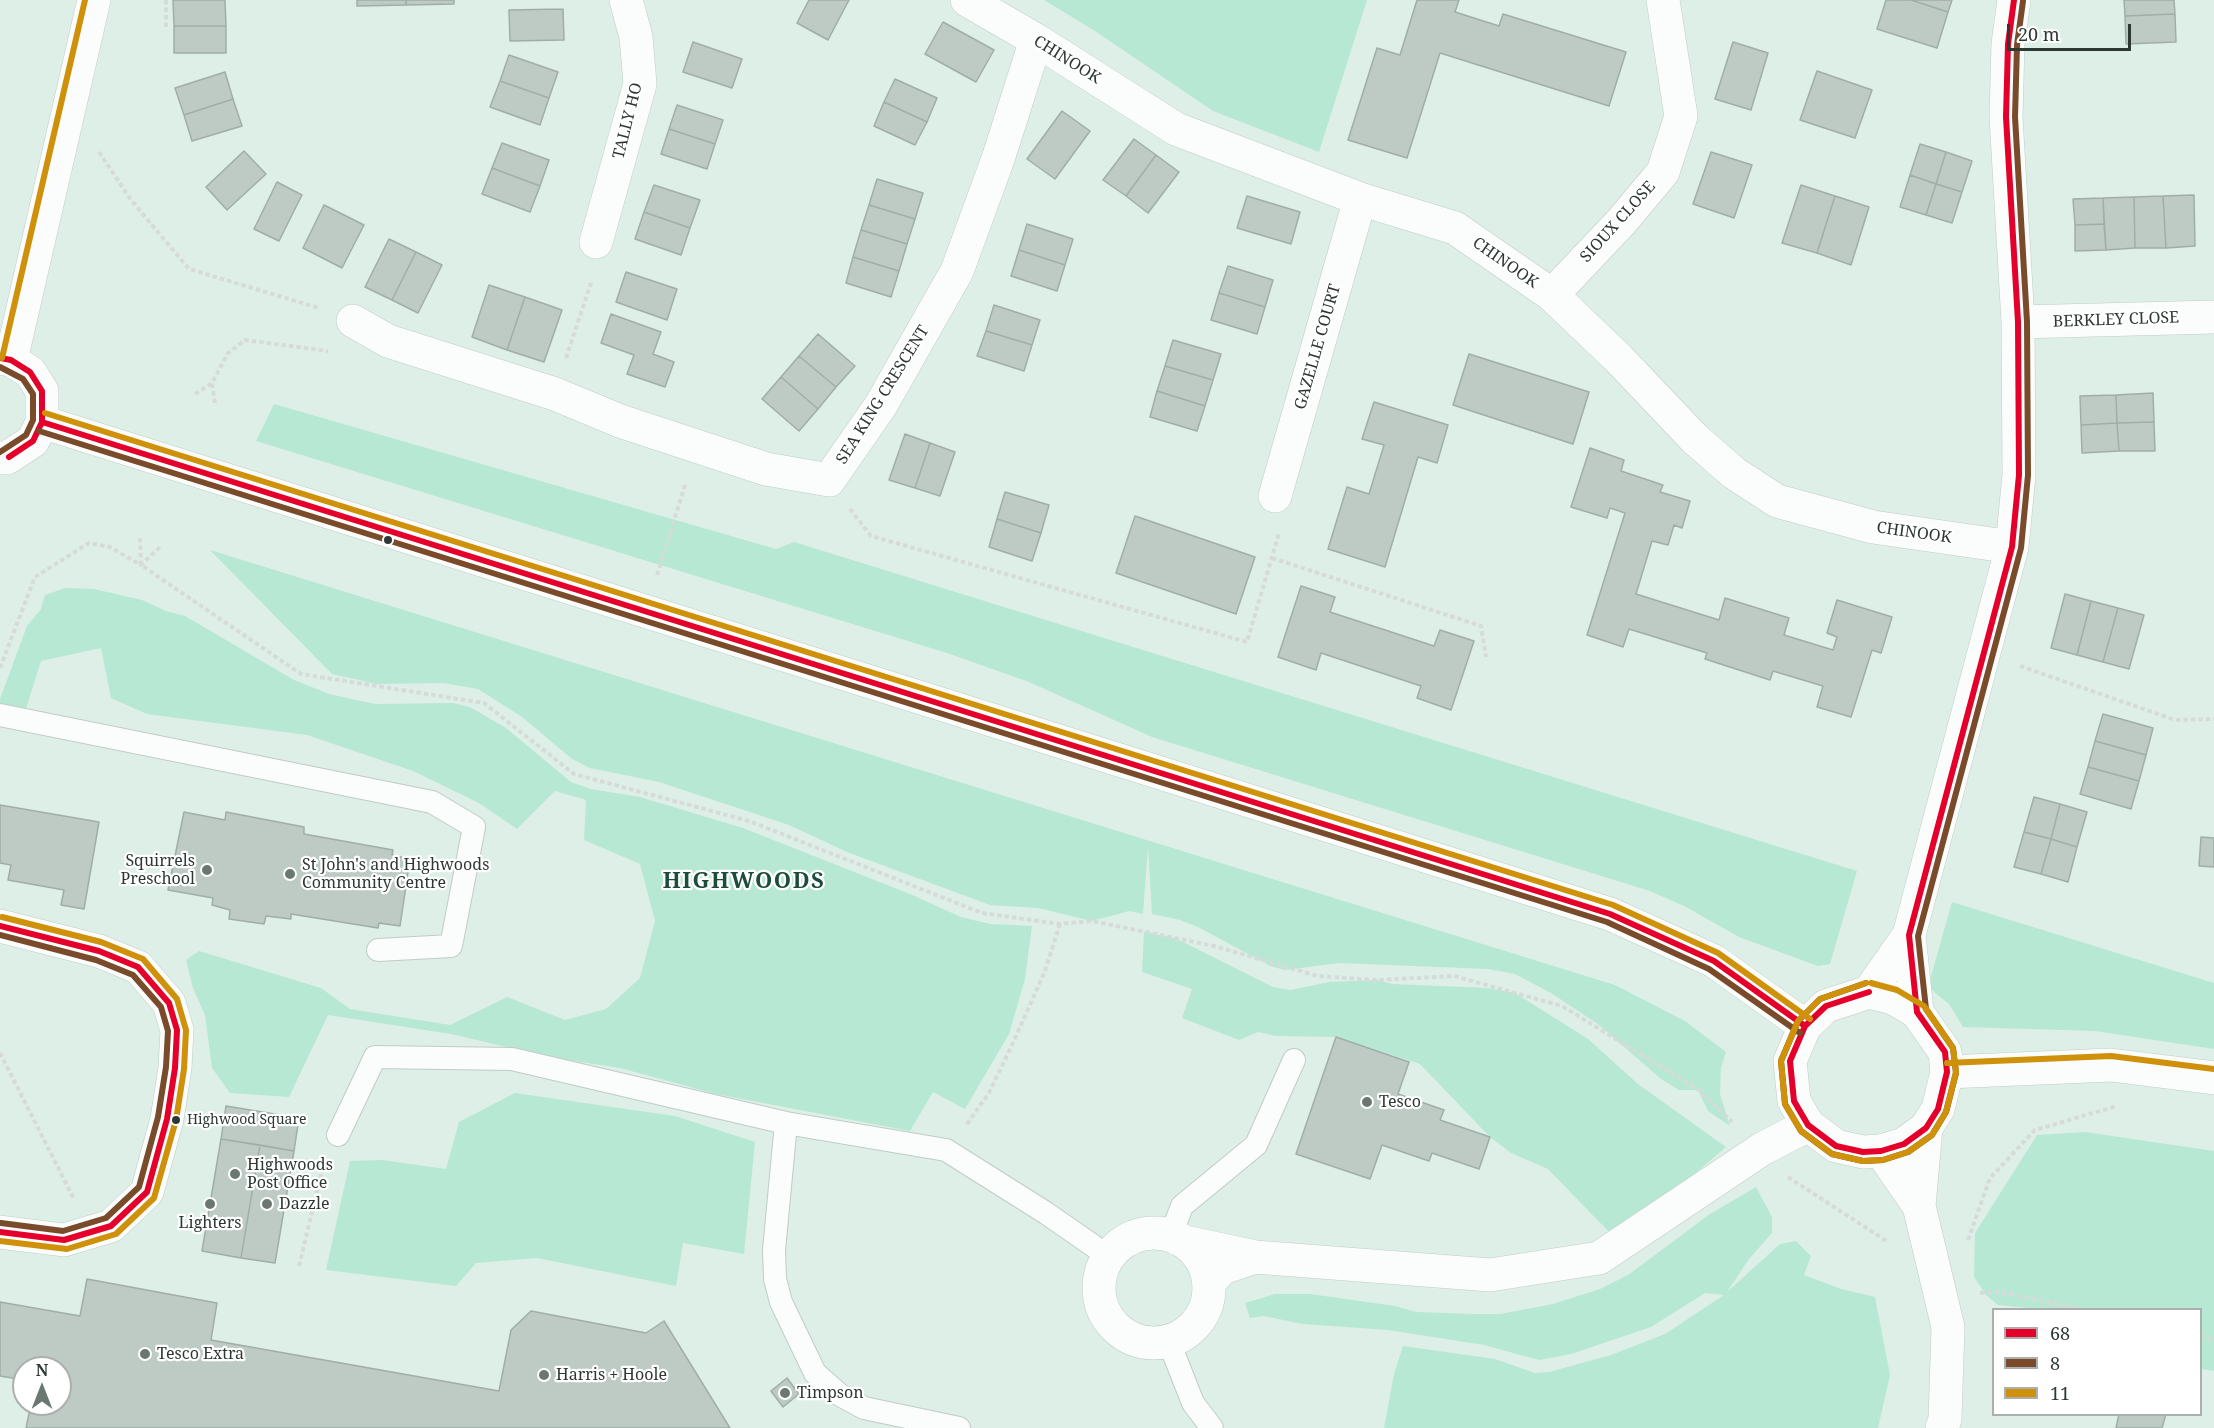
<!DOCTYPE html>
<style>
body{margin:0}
#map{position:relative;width:2214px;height:1428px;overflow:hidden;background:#deefe7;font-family:"Noto Serif",serif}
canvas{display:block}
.legend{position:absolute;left:1992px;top:1308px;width:210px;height:108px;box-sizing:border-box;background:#fff;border:2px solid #abafad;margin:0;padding:8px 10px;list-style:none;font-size:18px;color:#2d3833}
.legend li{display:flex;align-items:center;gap:12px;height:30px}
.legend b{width:30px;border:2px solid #abafad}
.north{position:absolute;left:12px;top:1356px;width:60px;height:60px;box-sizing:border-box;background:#fff;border:2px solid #abafad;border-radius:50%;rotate:0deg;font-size:16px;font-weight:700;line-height:24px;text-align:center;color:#2d3833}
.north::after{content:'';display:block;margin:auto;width:21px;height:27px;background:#6b7872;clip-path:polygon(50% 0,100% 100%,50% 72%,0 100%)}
.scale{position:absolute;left:2007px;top:24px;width:124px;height:27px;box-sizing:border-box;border:3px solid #2d3833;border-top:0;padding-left:8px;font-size:18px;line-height:21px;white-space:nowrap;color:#2d3833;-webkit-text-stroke:4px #fff;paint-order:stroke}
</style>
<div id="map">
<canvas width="2214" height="1428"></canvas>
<ul class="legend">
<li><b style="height:8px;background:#e4002b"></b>68</li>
<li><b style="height:8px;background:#7a4b2a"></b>8</li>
<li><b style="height:8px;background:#cf900a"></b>11</li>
</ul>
<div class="north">N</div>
<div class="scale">20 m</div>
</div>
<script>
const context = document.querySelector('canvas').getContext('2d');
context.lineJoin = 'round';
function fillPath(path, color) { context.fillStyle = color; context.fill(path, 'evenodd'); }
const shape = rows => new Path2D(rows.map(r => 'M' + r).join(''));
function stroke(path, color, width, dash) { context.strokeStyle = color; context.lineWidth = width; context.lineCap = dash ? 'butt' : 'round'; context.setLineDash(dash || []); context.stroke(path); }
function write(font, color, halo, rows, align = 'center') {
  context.font = font + ' "Noto Serif",serif'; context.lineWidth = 4.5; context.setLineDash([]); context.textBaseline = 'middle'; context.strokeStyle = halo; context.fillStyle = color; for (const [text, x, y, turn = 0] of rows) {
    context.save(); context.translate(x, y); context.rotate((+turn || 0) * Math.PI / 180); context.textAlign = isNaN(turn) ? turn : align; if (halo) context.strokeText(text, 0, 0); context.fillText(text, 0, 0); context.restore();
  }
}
const green = shape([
 [1044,0,1367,0,1319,152,1213,111,1095,31],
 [274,404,776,549,794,542,1857,871,1830,964,1818,966,1739,937,1686,907,1650,891,1152,737,1029,682,947,653,256,441],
 [210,550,1615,985,1685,1021,1726,1052,1721,1067,1720,1094,1730,1126,1708,1111,1698,1090,1679,1090,1661,1079,1599,1025,1551,993,1515,974,1488,969,1339,963,1285,970,1270,966,1200,928,1180,920,1152,914,1148,847,1143,914,1129,911,1092,921,1038,908,990,905,847,852,789,825,659,782,590,768,572,759,522,717,478,689,443,683,377,684,332,674],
 [65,588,94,589,142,600,166,611,185,616,294,680,329,694,375,704,453,703,470,707,506,728,571,782,591,789,640,797,743,828,910,894,961,917,990,924,1032,926,1025,979,1009,1034,965,1109,933,1092,910,1131,716,1094,620,1068,549,1057,451,1034,328,1015,289,1097,230,1093,212,1068,205,1015,193,988,186,960,199,951,321,988,350,1009,450,1025,507,997,565,1020,606,1009,640,978,655,921,640,864,584,840,586,800,555,791,517,829,479,803,413,771,307,735,147,714,111,698,101,648,41,661,23,718,0,708,0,699,27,626,41,609,45,595],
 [1952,902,2214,983,2214,1049,2095,1031,1963,1027,1949,1004,1928,987],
 [1144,932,1175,938,1273,987,1291,990,1329,982,1377,980,1393,984,1487,988,1515,993,1588,1039,1638,1084,1726,1147,1640,1220,1609,1232,1548,1169,1511,1153,1490,1137,1420,1064,1336,1037,1276,1036,1258,1032,1239,1040,1182,1018,1192,989,1142,972],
 [515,1093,675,1116,755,1142,744,1254,683,1243,676,1286,537,1258,476,1263,456,1286,326,1270,350,1161,382,1160,446,1169,459,1122],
 [2085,1132,2214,1151,2214,1371,2201,1369,2200,1310,2049,1310,1998,1305,1986,1295,1974,1277,1975,1233,2037,1135],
 [1756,1187,1772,1217,1772,1233,1749,1259,1727,1292,1780,1244,1796,1241,1811,1256,1804,1275,1841,1289,1875,1297,1890,1375,1878,1428,1384,1428,1394,1374,1403,1346,1495,1359,1535,1373,1549,1372,1611,1355,1665,1334,1724,1295,1705,1293,1651,1327,1571,1354,1539,1360,1484,1345,1388,1330,1303,1324,1264,1316,1250,1318,1245,1303,1275,1294,1310,1294,1395,1306,1416,1312,1474,1314,1500,1314,1553,1304,1600,1289,1628,1275,1710,1214]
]);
const building = shape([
 [173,0,225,0,226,26,174,26,173,0],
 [357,0,406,0,406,5,357,6,357,0],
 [406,0,454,0,454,4,406,5,406,0],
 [809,0,849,0,828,40,797,23,809,0],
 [1417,0,1459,0,1455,12,1499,26,1503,14,1626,52,1609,106,1440,53,1407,158,1348,140,1377,48,1400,55,1417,0],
 [1886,0,1911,0,1948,12,1937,48,1877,29,1886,0],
 [1911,0,1952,0,1948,12,1911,0],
 [2124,0,2174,0,2175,14,2125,16,2124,0],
 [563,9,564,40,510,41,509,10,563,9],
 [2175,14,2176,42,2126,44,2125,16,2175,14],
 [943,22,994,50,976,82,925,54,943,22],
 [174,26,226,26,226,53,174,53,174,26],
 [693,42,742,59,732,88,683,72,693,42],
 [1733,42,1768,53,1751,110,1715,99,1733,42],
 [509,55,558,72,549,98,500,81,509,55],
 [1817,71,1872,90,1855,138,1800,120,1817,71],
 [225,72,233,99,184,115,175,88,225,72],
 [895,79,937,98,927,122,884,102,895,79],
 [500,81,549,98,540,125,490,107,500,81],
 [233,99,242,126,192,141,184,115,233,99],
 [884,102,927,122,915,145,874,126,884,102],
 [677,105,723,120,715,144,669,129,677,105],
 [1062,111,1090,131,1055,179,1027,159,1062,111],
 [669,129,715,144,707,169,661,154,669,129],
 [1134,139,1156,155,1126,196,1103,180,1134,139],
 [502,143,549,160,540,186,492,168,502,143],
 [1920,144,1946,152,1936,184,1910,175,1920,144],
 [244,151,266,174,227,210,206,187,244,151],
 [1711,152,1752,165,1734,218,1693,204,1711,152],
 [1946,152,1972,161,1962,192,1936,184,1946,152],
 [1156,155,1179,172,1148,213,1126,196,1156,155],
 [492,168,540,186,530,212,482,194,492,168],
 [1910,175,1936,184,1926,215,1900,207,1910,175],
 [877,179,923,193,915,219,869,205,877,179],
 [277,182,302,195,279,241,254,229,277,182],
 [1936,184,1962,192,1952,223,1926,215,1936,184],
 [654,185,700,200,690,228,644,212,654,185],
 [1801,185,1835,196,1817,253,1782,243,1801,185],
 [2194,195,2195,246,2166,248,2163,196,2194,195],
 [1247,196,1300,212,1291,244,1237,228,1247,196],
 [1835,196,1869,207,1851,265,1817,253,1835,196],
 [2163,196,2166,248,2135,248,2134,197,2163,196],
 [2134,197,2135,248,2106,250,2103,198,2134,197],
 [2103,198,2104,224,2075,225,2073,199,2103,198],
 [324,205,364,225,342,268,303,248,324,205],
 [869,205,915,219,907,244,861,230,869,205],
 [644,212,690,228,681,255,635,239,644,212],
 [1027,224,1073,239,1065,265,1019,250,1027,224],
 [2104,224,2106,250,2075,251,2075,225,2104,224],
 [861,230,907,244,899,271,853,257,861,230],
 [389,239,416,252,392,300,365,287,389,239],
 [1019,250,1065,265,1057,291,1011,276,1019,250],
 [416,252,442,265,418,313,392,300,416,252],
 [853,257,899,271,891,297,846,283,853,257],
 [1228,266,1273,280,1265,307,1219,293,1228,266],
 [626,272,677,289,667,320,616,302,626,272],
 [489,285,525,297,507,350,472,337,489,285],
 [1219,293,1265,307,1257,334,1211,320,1219,293],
 [525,297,562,310,544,362,507,350,525,297],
 [994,305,1040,320,1032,345,986,331,994,305],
 [611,314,661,332,653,354,674,362,665,387,627,374,634,355,601,343,611,314],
 [986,331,1032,345,1024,371,977,356,986,331],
 [818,334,855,366,836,387,799,356,818,334],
 [1173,340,1221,354,1213,380,1165,366,1173,340],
 [1469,354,1589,392,1573,444,1453,405,1469,354],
 [799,356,836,387,818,409,781,377,799,356],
 [1165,366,1213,380,1205,406,1157,391,1165,366],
 [781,377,818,409,799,431,762,399,781,377],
 [1157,391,1205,406,1197,431,1150,417,1157,391],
 [2153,393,2154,422,2117,423,2116,395,2153,393],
 [2116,395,2117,423,2081,425,2080,396,2116,395],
 [1374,402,1448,425,1437,463,1418,457,1385,567,1328,549,1347,487,1369,494,1384,445,1362,439,1374,402],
 [2154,422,2155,451,2119,451,2117,423,2154,422],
 [2117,423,2119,451,2082,453,2081,425,2117,423],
 [905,434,930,443,915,488,889,480,905,434],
 [930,443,955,452,940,496,915,488,930,443],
 [1590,448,1624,460,1621,471,1663,485,1660,492,1690,501,1682,528,1674,525,1668,545,1652,541,1636,594,1719,620,1725,598,1789,618,1784,635,1833,650,1837,637,1827,633,1837,600,1892,617,1881,653,1872,650,1851,717,1817,707,1823,686,1773,671,1770,680,1705,659,1707,653,1629,629,1623,647,1587,635,1625,513,1610,508,1607,518,1571,507,1590,448],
 [1005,492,1049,505,1041,533,997,519,1005,492],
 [1135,516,1255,557,1236,614,1116,573,1135,516],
 [997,519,1041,533,1032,561,989,547,997,519],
 [1301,586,1335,597,1330,612,1434,646,1440,630,1474,641,1451,710,1417,698,1421,686,1321,653,1316,670,1278,657,1301,586],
 [2065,594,2091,601,2077,655,2051,648,2065,594],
 [2091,601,2118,608,2103,662,2077,655,2091,601],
 [2118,608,2144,615,2129,669,2103,662,2118,608],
 [2103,714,2153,728,2146,755,2095,741,2103,714],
 [2095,741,2146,755,2139,781,2088,767,2095,741],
 [2088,767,2139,781,2131,809,2080,794,2088,767],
 [2034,797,2060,804,2051,839,2024,832,2034,797],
 [2060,804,2087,812,2077,847,2051,839,2060,804],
 [0,805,99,822,84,909,61,905,64,890,8,880,11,865,0,863,0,805],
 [184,812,225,820,226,812,304,827,304,834,393,850,392,855,410,859,400,926,379,923,378,928,291,914,291,919,266,916,264,924,229,919,230,910,212,905,213,898,168,890,184,812],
 [2024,832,2051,839,2041,874,2014,867,2024,832],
 [2201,837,2214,838,2214,867,2199,866,2201,837],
 [2051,839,2077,847,2068,882,2041,874,2051,839],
 [1336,1037,1409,1062,1398,1094,1444,1110,1440,1120,1490,1137,1479,1169,1432,1153,1429,1161,1382,1145,1370,1179,1296,1154,1336,1037],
 [226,1106,299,1118,294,1151,221,1139,226,1106],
 [221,1139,260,1145,241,1258,202,1251,221,1139],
 [260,1145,294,1151,275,1263,241,1258,260,1145],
 [87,1279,217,1303,211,1340,499,1391,511,1330,531,1311,646,1333,664,1321,730,1428,26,1428,31,1404,60,1404,60,1368,24,1368,24,1380,0,1376,0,1302,80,1316,87,1279],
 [787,1378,799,1394,783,1407,771,1391,787,1378],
 [2119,1414,2166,1414,2162,1428,2116,1428,2119,1414]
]);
const path = shape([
 [166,0,166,28],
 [99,152,131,200,189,269,319,308],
 [566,358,592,280],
 [195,394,212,383],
 [215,403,212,383,228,353,245,340,328,351],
 [850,509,871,536,1247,642,1279,533],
 [140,538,141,565,301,674,484,703,574,774,749,821,982,913,1060,924,1092,921,1214,946,1318,976,1377,980,1454,976,1562,1006,1699,1090,1732,1122],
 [1272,558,1481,626,1486,657],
 [657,575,686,482],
 [2020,666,2175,720,2214,719],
 [0,668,35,577,89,543,110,547,141,565,160,547],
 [0,1053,74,1199],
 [967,1124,989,1093,1013,1043,1045,971,1060,924],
 [1788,1177,1888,1242],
 [1968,1240,1990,1178,2035,1130,2117,1106],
 [299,1266,324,1162],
 [1980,1293,2000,1292,2085,1310],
 [2200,1336,2214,1340]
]);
const lane = shape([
 [0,715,432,802,474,827,451,946,378,950],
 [786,1123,774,1250,775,1279,781,1302,815,1373,840,1395,864,1408,959,1428],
 [338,1135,375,1057,512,1059,786,1123,946,1150,1046,1213,1108,1256],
 [1171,1235,1182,1206,1256,1145,1294,1060],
 [1169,1342,1193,1403,1212,1428]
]);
const street = shape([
 [967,0,1036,40,1176,129,1360,199,1455,228,1552,295,1619,359,1694,438,1734,473,1777,501,1873,527,2012,547],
 [596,242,640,84,636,37,626,0],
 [1552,295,1622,221,1663,172,1681,116,1663,0],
 [353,321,388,341,555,394,620,421,766,469,829,480,881,405,957,271,998,159,1036,40],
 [2018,322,2214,317],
 [1275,496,1360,199],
 [0,926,99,951,138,967,169,1003,177,1030,175,1068,167,1119,147,1192,111,1226,64,1240,0,1232],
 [1909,935,1917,1012],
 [1869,992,1909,935,2012,547,2019,475,2018,322,2006,117,2008,44,2014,0],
 [1926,1128,1919,1206,1948,1327,1945,1419,1942,1428],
 [1881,1151,1919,1206],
 '1099 1288a55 55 0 1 1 110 0a55 55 0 1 1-110 0Z',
 [1185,1242,1255,1257,1222,1268,1210,1282],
 [1255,1257,1490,1275,1599,1258,1762,1149,1808,1125]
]);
const secondary = shape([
 [0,358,11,360,30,372,42,391,42,422,33,441,7,458,0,458],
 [11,360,94,0],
 [42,422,1610,914,1714,961,1805,1026],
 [1869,992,1893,998,1917,1012,1945,1052,1947,1072,1938,1109,1926,1128,1904,1144,1881,1151,1863,1152,1836,1146,1808,1125,1794,1101,1790,1061,1805,1026,1826,1006,1869,992],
 [1947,1072,2111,1065,2214,1078]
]);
const bus1 = shape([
 [0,358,11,360,30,372,42,391,42,422,33,441,9,457],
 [42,422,1610,914,1714,961,1805,1026],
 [0,926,99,951,138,967,169,1003,177,1030,175,1068,167,1119,147,1192,111,1226,64,1240,0,1232],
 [1869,992,1826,1006,1805,1026,1790,1061,1794,1101,1808,1125,1836,1146,1863,1152,1881,1151,1904,1144,1926,1128,1938,1109,1947,1072,1945,1052,1917,1012,1909,935,2012,547,2019,475,2018,322,2006,117,2008,44,2014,0]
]);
const bus2 = shape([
 [0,367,23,379,33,394,33,420,26,435,0,452],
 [39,431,1607,922,1709,969,1800,1033],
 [0,935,96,960,133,975,161,1007,168,1031,166,1067,158,1117,139,1187,106,1218,63,1231,1,1223],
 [1866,983,1820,999,1798,1021,1781,1061,1785,1104,1801,1131,1832,1154,1863,1161,1883,1160,1908,1152,1932,1135,1946,1112,1956,1073,1953,1048,1926,1009,1918,936,2021,548,2028,475,2027,322,2015,117,2017,45,2023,1]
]);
const bus3 = shape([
 [2,358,85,0],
 [45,413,1613,905,1718,953,1810,1019],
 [1866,983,1820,999,1798,1021,1781,1061,1785,1104,1801,1131,1832,1154,1863,1161,1883,1160,1908,1152,1932,1135,1946,1112,1956,1072,1953,1048,1924,1006,1897,990,1871,983],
 [1947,1063,2111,1056,2214,1069],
 [0,1241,67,1249,116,1234,154,1198,176,1120,184,1069,186,1030,177,999,143,959,101,942,2,917]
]);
const markers = [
 [388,540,5,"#2d3833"],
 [207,870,6,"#6b7872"],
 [290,874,6,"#6b7872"],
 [1367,1102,6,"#6b7872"],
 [176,1120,5,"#2d3833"],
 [235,1174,6,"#6b7872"],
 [210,1204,6,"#6b7872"],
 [267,1204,6,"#6b7872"],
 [145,1354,6,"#6b7872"],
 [544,1375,6,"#6b7872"],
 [785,1393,6,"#6b7872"]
];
const busNames = [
 ["Highwood Square",187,1120]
];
const streetNames = [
 ["CHINOOK",1067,60,32],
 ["TALLY HO",628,121,-76],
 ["SIOUX CLOSE",1618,222,-48],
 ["CHINOOK",1505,263,35],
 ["BERKLEY CLOSE",2116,320,-2],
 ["GAZELLE COURT",1318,347,-74],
 ["SEA KING CRESCENT",883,395,-58],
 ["CHINOOK",1914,533,8]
];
const poiNames = [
 ["Squirrels",195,861,"right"],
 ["Preschool",195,879,"right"],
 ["St John's and Highwoods",302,865],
 ["Community Centre",302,883],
 ["Tesco",1379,1102],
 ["Highwoods",247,1165],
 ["Post Office",247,1183],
 ["Dazzle",279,1204],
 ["Lighters",210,1223,"center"],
 ["Tesco Extra",157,1354],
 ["Harris + Hoole",556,1375],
 ["Timpson",797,1393]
];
const districtNames = [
 ["HIGHWOODS",744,882]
];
fillPath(green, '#b7e8d3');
fillPath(building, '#becbc5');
stroke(building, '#a0aea8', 1.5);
stroke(lane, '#c0ccc7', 24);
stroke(street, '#c0ccc7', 34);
stroke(secondary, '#c0ccc7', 34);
stroke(path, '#d6dbd9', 4, [4.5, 3]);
stroke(lane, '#fafdfb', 22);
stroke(street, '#fafdfb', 33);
stroke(secondary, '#fafdfb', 33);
stroke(bus1, '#e4002b', 6);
stroke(bus2, '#7a4b2a', 6);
stroke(bus3, '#cf900a', 6);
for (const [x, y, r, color] of markers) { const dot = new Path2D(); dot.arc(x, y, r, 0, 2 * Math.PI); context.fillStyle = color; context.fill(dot); stroke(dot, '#fff', 2); }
write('14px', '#2d3833', '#fff', busNames, 'left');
write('16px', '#2d3833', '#fff', streetNames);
write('16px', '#2d3833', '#fff', poiNames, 'left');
context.letterSpacing = '1.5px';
write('bold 22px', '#1d4c3a', '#fff', districtNames);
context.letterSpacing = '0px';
</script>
